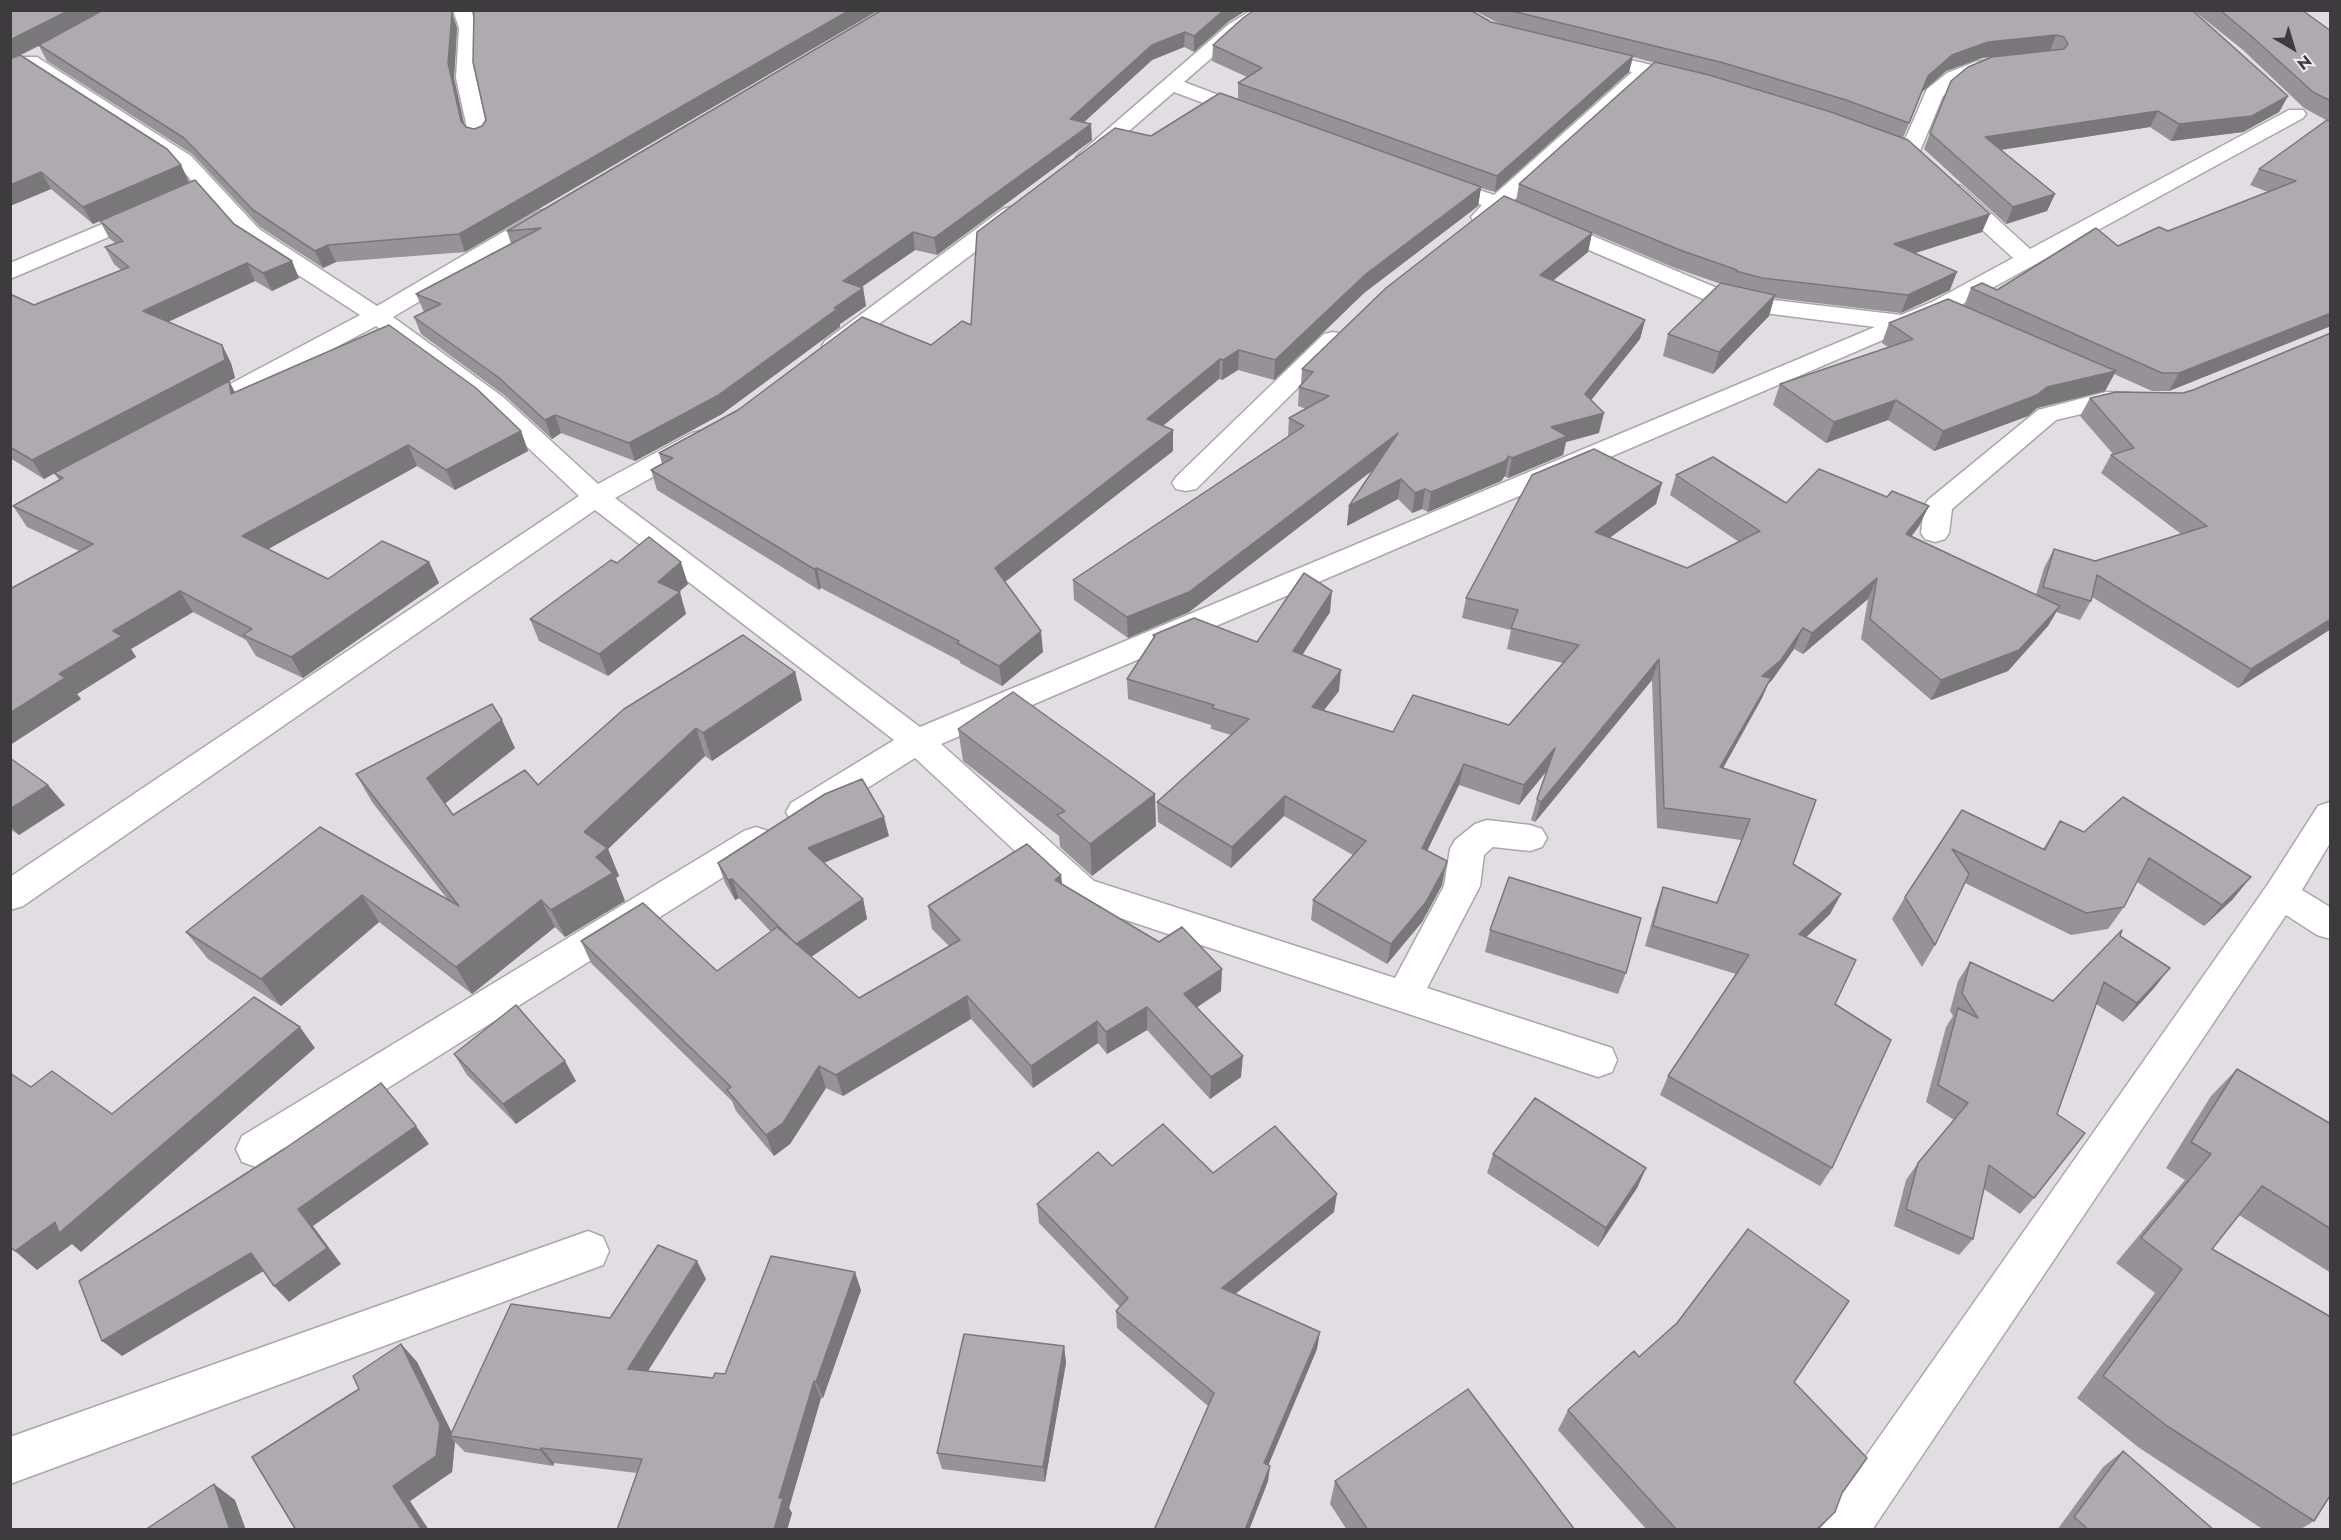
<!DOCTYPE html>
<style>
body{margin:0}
#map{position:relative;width:2341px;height:1540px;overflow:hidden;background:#e2dde3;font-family:Jost,sans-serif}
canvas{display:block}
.frame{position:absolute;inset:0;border:12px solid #3d3b3e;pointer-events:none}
.north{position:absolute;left:2263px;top:18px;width:60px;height:60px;-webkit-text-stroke:4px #efeaf0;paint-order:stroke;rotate:142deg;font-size:16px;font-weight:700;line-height:24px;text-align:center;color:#3d3b3e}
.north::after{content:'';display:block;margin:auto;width:21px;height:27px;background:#3d3b3e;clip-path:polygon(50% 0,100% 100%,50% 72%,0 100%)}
</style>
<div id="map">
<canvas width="2341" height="1540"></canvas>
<div class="frame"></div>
<div class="north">N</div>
</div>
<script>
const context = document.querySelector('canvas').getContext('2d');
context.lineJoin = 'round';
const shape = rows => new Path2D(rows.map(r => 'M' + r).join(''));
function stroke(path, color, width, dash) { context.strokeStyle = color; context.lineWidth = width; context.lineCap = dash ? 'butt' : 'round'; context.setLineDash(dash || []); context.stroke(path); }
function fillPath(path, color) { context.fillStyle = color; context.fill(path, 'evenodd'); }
const minor = shape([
 [453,10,471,10,477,28,476,78,489,137,486,141,479,143,472,141,469,137,456,78,459,28,453,10],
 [1252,10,1273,10,1241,32,1184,82,1258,110,1261,114,1258,118,1244,118,1174,92,1093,162,1086,164,1079,162,1076,158,1079,154,1229,24,1252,10],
 [1587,50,1699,76,1702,80,1699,84,1692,86,1650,76,1512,202,1717,288,1756,298,1901,315,1932,302,2013,258,1945,196,1942,191,1945,186,1953,185,1961,186,2030,249,2289,110,2303,110,2306,114,2303,118,1948,312,941,744,1094,881,1395,978,1444,886,1450,849,1455,840,1475,824,1487,820,1530,825,1542,829,1547,838,1542,847,1530,851,1493,847,1484,855,1480,886,1427,988,1612,1048,1617,1060,1612,1072,1598,1077,1069,901,915,758,815,821,803,825,791,821,786,812,791,803,894,740,595,510,23,906,10,910,10,877,579,496,485,407,376,326,203,418,194,421,185,418,181,413,185,408,360,315,243,239,177,164,23,65,21,61,23,57,37,57,191,156,259,229,377,306,539,211,547,209,555,211,558,216,555,221,393,317,503,397,598,484,692,433,701,431,710,433,714,439,710,445,615,498,920,727,1875,327,1756,312,1701,298,1500,212,1490,222,1482,224,1474,222,1471,217,1482,205,1431,186,1427,182,1431,178,1438,176,1494,195,1632,72,1580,60,1578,56,1580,52,1587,50],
 [2000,58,2007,60,2009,64,2007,68,1985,71,1961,81,1943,96,1920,151,1917,155,1910,157,1903,155,1900,151,1927,89,1947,73,1975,62,2000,58],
 [145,206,153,208,156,213,153,218,10,279,10,263,145,206],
 [1011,207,1019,209,1022,214,1019,219,843,351,834,353,825,351,822,346,825,341,1003,209,1011,207],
 [1333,332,1342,334,1345,339,1342,344,1196,489,1186,491,1176,489,1172,483,1176,477,1324,334,1333,332],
 [2106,392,2129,393,2138,396,2142,401,2138,406,2129,409,2106,408,2056,420,1952,509,1949,533,1945,539,1935,542,1925,539,1921,533,1924,506,1928,500,2038,410,2106,392],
 [2330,802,2330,843,2302,890,2330,907,2330,939,2317,935,2286,915,1872,1530,1819,1530,1826,1513,2268,884,2318,806,2330,802],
 [756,827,768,831,773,840,768,849,270,1162,256,1167,242,1162,236,1149,242,1136,744,831,756,827],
 [588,1231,603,1237,609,1251,603,1265,10,1484,10,1437,588,1231]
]);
const wall = shape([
 [10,10,451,10,457,28,454,78,464,124,466,127,474,129,482,126,486,120,473,10,879,10,465,252,336,262,323,268,260,227,192,154,47,61,39,46,21,55,181,165,189,182,234,224,299,278,272,291,255,281,168,322,222,345,231,363,235,378,229,381,235,392,521,431,528,451,455,490,417,466,268,549,328,579,429,562,439,583,303,678,256,656,246,640,193,612,131,649,136,657,77,694,81,699,10,745,79,551,27,527,13,506,59,480,54,473,44,479,10,458,10,294,34,305,121,270,114,264,105,247,115,243,109,238,100,221,93,224,51,189,10,206],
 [882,10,1228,22,1194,52,1184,47,1152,60,1084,122,1092,140,937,255,915,250,861,287,863,288,866,306,840,324,840,327,722,414,635,461,561,433,552,439,504,395,421,334,414,317,424,312,416,294,511,244,507,231],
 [1473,10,2192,10,2288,96,2279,112,2243,132,2171,141,2150,127,2001,150,2055,194,2047,211,2006,224,1924,149,1930,133,2050,51,1982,58,1946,71,1922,92,1903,138,1982,232,1914,253,1950,290,1901,313,1774,298,1769,316,1713,374,1663,356,1668,334,1721,284,1675,268,1592,233,1588,252,1553,281,1645,320,1640,339,1591,400,1599,433,1566,442,1563,455,1508,478,1505,476,1501,481,1428,512,1422,509,1412,513,1398,499,1347,526,1349,506,1373,470,1189,612,1128,638,1074,600,1073,580,1288,436,1289,418,1306,409,1298,406,1299,387,1301,384,1302,369,1516,201,1519,184,1655,63,1633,57,1629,72,1495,192,1481,188,1478,206,1364,293,1274,380,1238,370,1222,380,1219,379,1163,426,1173,430,1173,451,1005,582,1043,652,1002,686,960,663,960,661,821,588,819,590,657,490,651,470,662,464,659,453,931,345,971,325,1151,136,1385,153,1238,99,1238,83,1247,77,1212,61,1213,45,1491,22,1500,24],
 [2193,10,2302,10,2331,31,2331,326,2169,391,2152,391,2114,374,2105,391,2037,408,2028,416,1934,451,1888,420,1826,443,1773,405,1780,384,1888,347,1882,343,1889,323,1964,306,1971,288,1997,290,2118,246,2168,231,2268,192,2250,185,2259,169,2326,120,2304,108,2243,50],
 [2331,333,2331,629,2238,688,2092,597,2091,601,2080,620,2056,612,2048,626,2008,671,1931,700,1861,639,1868,599,1803,654,1794,649,1772,680,1768,684,1762,698,1723,768,1793,864,1841,894,1830,914,1806,937,1835,1004,1832,1168,1820,1186,1660,1095,1668,1076,1736,974,1645,946,1656,907,1663,887,1716,903,1741,840,1657,828,1652,680,1535,822,1531,820,1537,799,1546,772,1519,805,1459,785,1427,850,1442,885,1422,922,1387,964,1311,920,1313,900,1353,855,1284,816,1231,868,1158,822,1157,802,1231,735,1211,729,1211,725,1128,699,1127,679,1153,639,1153,635,1257,642,1330,612,1302,654,1339,691,1324,710,1393,732,1509,725,1563,663,1507,649,1511,630,1462,618,1466,598,1662,483,1656,504,1609,538,1687,568,1739,542,1670,495,1676,475,1786,503,1919,526,1912,536,2036,595,2044,568,2054,549,2095,561,2181,534,2101,473,2111,455,2113,454,2080,416,2090,398,2183,393,2193,390],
 [617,563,688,584,679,592,686,614,608,676,539,641,530,619],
 [795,672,802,700,712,761,705,756,608,849,619,876,616,878,625,901,565,937,555,927,472,994,379,922,281,1006,208,959,186,932,320,827,448,900,372,802,356,774,515,748,445,803,453,815,538,785],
 [958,729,1156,826,1092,876,1060,847,1059,836,963,761],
 [10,758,65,805,19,835,10,829],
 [2123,797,2233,899,2204,926,2137,882,2124,907,2108,929,2071,935,1965,883,1935,945,1922,967,1892,919,1905,897,1962,810,2043,849,2060,821,2084,832],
 [889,836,824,863,863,899,867,919,811,957,859,998,949,946,932,929,928,906,1061,875,1062,884,1221,991,1197,1007,1241,1077,1210,1099,1147,1030,1107,1054,1098,1043,1033,1088,971,1019,843,1096,826,1088,790,1144,774,1156,736,1111,732,1101,591,963,581,941,717,971,771,932,739,898,735,900,725,883,718,863],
 [1490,930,1626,973,1618,994,1485,952],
 [2120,936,2155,987,2123,1022,2096,1004,2057,1114,2034,1198,2020,1214,1984,1189,1973,1239,1959,1255,1894,1226,1906,1180,1918,1163,1954,1120,1926,1102,1946,1027,1953,1016,1950,1011,1958,981,1970,962,2053,1001],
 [454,1054,576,1081,516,1124,467,1075],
 [2237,1069,2331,1124,2331,1273,2239,1215,2212,1249,2314,1521,2299,1530,2264,1530,2138,1447,2077,1398,2155,1293,2116,1263,2185,1180,2166,1168,2211,1096],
 [1493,1154,1646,1168,1637,1188,1598,1247,1487,1173],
 [1213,1173,1334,1212,1235,1294,1317,1349,1268,1465,1270,1466,1268,1481,1249,1530,1154,1530,1208,1406,1117,1328,1116,1311,1120,1307,1039,1223,1037,1204],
 [706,1279,648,1371,713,1378,725,1374,861,1290,823,1398,821,1398,789,1508,792,1513,787,1530,617,1530,637,1473,554,1463,553,1466,465,1452,455,1442,452,1472,410,1501,296,1530,359,1389,401,1344,417,1362,452,1433,610,1318],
 [1064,1346,1066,1363,1045,1482,942,1469,937,1453],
 [1639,1357,1794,1382,1842,1493,1835,1512,1818,1530,1647,1530,1558,1430,1568,1410],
 [2123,1451,2214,1530,2057,1530,2103,1467],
 [1335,1481,1575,1530,1347,1530,1330,1504]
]);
const shadedWall = shape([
 [70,10,108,10,10,60,10,40],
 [850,10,879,10,465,252,459,234],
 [1224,10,1247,10,1228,22,1194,52,1194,36],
 [452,13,457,28,454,78,467,137,461,121,448,63],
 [1185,32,1184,47,1152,60,1070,135,1070,119,1152,45],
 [2056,35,2050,51,1982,58,1946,71,1922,92,1903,139,1928,76,1952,55,1988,42],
 [1633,56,1629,72,1495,192,1497,176],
 [2288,96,2279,112,2243,132,2171,141,2179,124],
 [2158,111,2150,127,1979,153,1985,137],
 [1091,124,1092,140,937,255,934,238],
 [181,165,189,182,93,224,83,207],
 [41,172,51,189,10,206,10,185],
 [1481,187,1478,206,1364,293,1274,380,1275,360,1366,274],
 [2055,194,2047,211,2006,224,2013,207],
 [1990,214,1982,232,1887,262,1894,244],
 [913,232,915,250,846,298,843,281],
 [1592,233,1588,252,1536,294,1540,275],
 [328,245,336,262,323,268,315,251],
 [292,261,299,278,272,291,263,273],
 [247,263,255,281,153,329,143,311],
 [1957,272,1950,290,1901,313,1908,295],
 [863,288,866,306,840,324,840,327,722,414,635,461,629,443],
 [1775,295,1769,316,1713,374,1719,352],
 [2331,313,2331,326,2169,391,2179,373],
 [1645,320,1640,339,1580,414,1585,394],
 [222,345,231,363,235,378,229,381,239,401,231,394,229,381,44,479,32,460],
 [1239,350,1238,370,1222,380,1223,360],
 [1220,359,1219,379,1147,439,1147,419],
 [2116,371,2105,391,2037,408,2028,416,1934,451,1943,431,2047,387],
 [1896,400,1888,420,1826,443,1834,422],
 [1604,413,1599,433,1566,442,1563,455,1508,478,1512,458,1551,427],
 [555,415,561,433,552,439,545,420],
 [1173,430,1173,451,997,588,995,568],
 [521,431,528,451,455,490,446,470],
 [1398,433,1395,453,1189,612,1128,638,1127,617],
 [408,445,417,466,254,557,242,536],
 [1509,456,1505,476,1501,481,1428,512,1431,492],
 [1401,479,1398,499,1347,526,1349,506],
 [1662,483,1656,504,1589,553,1595,532],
 [1425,489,1422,509,1412,513,1415,493],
 [1929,506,1919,526,1897,554,1906,534],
 [429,562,439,583,303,678,291,657],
 [681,562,688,584,675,595,680,592,686,614,608,676,599,654,658,582],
 [817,568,821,588,819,590,814,569],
 [1877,578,1868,599,1803,654,1812,633],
 [180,591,193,612,131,649,136,657,77,694,81,699,10,745,10,713,113,631],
 [1332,591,1330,612,1292,671,1293,651],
 [2060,606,2048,626,2008,671,1931,700,1941,680],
 [2331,619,2331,629,2238,688,2251,669],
 [1803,628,1794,649,1772,680,1768,684,1762,698,1712,788,1720,767,1762,676],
 [1041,631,1043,652,1002,686,999,666],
 [1659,659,1652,680,1535,822,1541,802],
 [1341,670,1339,691,1310,728,1312,707],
 [795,672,802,700,712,761,703,733],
 [502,720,515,748,442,806,427,778],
 [696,728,705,756,608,849,619,876,616,878,625,901,565,937,551,910,584,832],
 [1555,748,1549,768,1519,805,1524,785],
 [1464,764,1459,785,1419,868,1422,848],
 [48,785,65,805,19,835,10,825,10,809],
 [1155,794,1156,826,1092,876,1090,844],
 [1285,796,1284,816,1231,868,1232,847],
 [884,817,889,836,813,867,808,848],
 [1446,865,1442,885,1422,922,1387,964,1391,944],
 [1061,875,1063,898,1055,880],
 [2251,877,2233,899,2204,926,2222,905],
 [732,879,739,898,735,900,728,880],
 [1841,894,1830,914,1789,954,1799,934],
 [362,895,379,922,281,1006,261,979],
 [863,899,867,919,802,963,796,944],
 [541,900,555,927,472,994,456,967],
 [2170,968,2155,987,2123,1022,2137,1003],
 [1222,969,1221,991,1184,1016,1184,994],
 [967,996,971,1019,843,1096,836,1075],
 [1147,1007,1147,1030,1107,1054,1106,1032],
 [1097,1021,1098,1043,1033,1088,1031,1066],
 [300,1027,315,1048,81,1252,72,1244,37,1270,15,1251],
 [1243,1056,1241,1077,1210,1099,1211,1077],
 [565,1061,576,1081,516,1124,503,1104],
 [819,1066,826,1088,790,1144,774,1156,766,1135],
 [416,1126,429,1144,313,1226,341,1264,289,1302,274,1286,298,1209],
 [1646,1168,1637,1188,1598,1247,1606,1228],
 [1337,1194,1334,1212,1221,1306,1222,1288],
 [251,1253,267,1269,122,1356,102,1341],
 [697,1261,706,1279,639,1385,628,1369],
 [855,1272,861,1290,823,1398,816,1382],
 [1320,1332,1317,1349,1263,1478,1264,1463],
 [401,1344,417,1362,454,1437,450,1436,455,1442,452,1472,410,1501,429,1530,422,1530,393,1486],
 [1064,1346,1066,1363,1045,1482,1043,1467],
 [814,1381,821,1398,789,1508,792,1513,787,1530,774,1530,779,1498],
 [541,1448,554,1463,553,1466,540,1450],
 [1270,1466,1268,1481,1249,1530,1245,1530],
 [214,1484,235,1500,246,1530,230,1530],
 [1835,1512,1818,1530,1816,1530]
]);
const building = shape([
 [10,10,70,10,10,40,10,10],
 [103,10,451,10,452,13,448,63,461,121,466,127,474,129,482,126,486,120,473,62,474,10,850,10,459,234,328,245,315,251,253,210,184,138,39,45,103,10],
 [882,10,1224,10,1194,36,1185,32,1152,45,1070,119,1091,124,934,238,913,232,843,281,863,288,834,308,837,309,717,396,629,443,555,415,545,420,498,377,414,317,441,304,416,294,541,228,507,231,882,10],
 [1254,10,1470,10,1491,22,1633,56,1497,176,1238,83,1262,68,1213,45,1243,18,1254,10],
 [1508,10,2192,10,2288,96,2252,116,2179,124,2158,111,1985,137,2055,194,2013,207,1930,133,1951,81,1968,67,1992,57,2064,49,2068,44,2064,37,2056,35,1988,42,1952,55,1928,76,1909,123,1846,100,1724,63,1508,10],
 [2220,10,2302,10,2331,31,2331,101,2313,92,2250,35,2220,10],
 [20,55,167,149,181,165,83,207,41,172,10,185,10,59,20,55],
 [1655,62,1709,75,1831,112,1908,140,1990,214,1894,244,1957,272,1908,295,1762,278,1736,271,1737,270,1680,250,1519,184,1655,62],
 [1220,93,1481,187,1366,274,1275,360,1239,350,1223,360,1220,359,1147,419,1173,430,995,568,1041,631,999,666,957,643,959,641,817,568,814,569,651,470,673,458,659,453,738,410,862,317,931,345,962,321,971,325,977,232,1115,128,1151,136,1220,93],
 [2327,120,2331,121,2331,313,2179,373,2162,373,1971,288,1982,283,1997,290,2096,228,2118,246,2159,227,2168,231,2296,181,2259,169,2327,120],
 [195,180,234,224,292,261,263,273,247,263,143,311,222,345,225,360,32,460,10,447,10,294,34,305,129,267,105,247,123,241,100,221,195,180],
 [1504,196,1592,233,1540,275,1645,320,1585,394,1604,413,1551,427,1567,436,1512,458,1509,456,1505,461,1431,492,1425,489,1415,493,1401,479,1349,506,1398,433,1189,592,1127,617,1073,580,1304,426,1289,418,1329,396,1299,387,1313,372,1302,369,1386,288,1504,196],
 [1721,283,1775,295,1719,352,1668,334,1721,283],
 [1948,299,2116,371,2047,387,2037,395,1943,431,1896,400,1834,422,1780,384,1913,339,1889,323,1948,299],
 [389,325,476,388,521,431,446,470,408,445,242,536,328,579,382,541,429,562,291,657,243,635,252,629,180,591,113,631,122,636,59,674,65,678,10,713,10,589,93,544,13,506,63,478,54,473,229,381,231,394,389,325],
 [2331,333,2331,619,2251,669,2097,575,2091,601,2043,587,2054,549,2095,561,2207,526,2111,455,2134,448,2090,398,2116,392,2183,393,2193,390,2331,333],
 [1594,449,1662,483,1595,532,1687,568,1760,531,1676,475,1713,457,1786,503,1819,469,1887,497,1892,491,1929,506,1906,534,2060,606,2019,650,1941,680,1870,619,1877,578,1812,633,1803,628,1781,660,1762,676,1771,678,1720,767,1816,800,1793,864,1841,894,1799,934,1856,960,1835,1004,1891,1040,1832,1168,1668,1076,1749,955,1653,926,1663,887,1717,903,1750,819,1664,808,1659,659,1541,802,1537,799,1555,748,1524,785,1464,764,1422,848,1447,861,1446,865,1426,902,1391,944,1313,900,1366,841,1285,796,1232,847,1157,802,1249,719,1212,708,1214,705,1127,679,1155,636,1153,635,1194,618,1257,642,1304,573,1332,591,1293,651,1341,670,1312,707,1393,732,1413,695,1509,725,1579,645,1511,628,1518,610,1466,598,1532,475,1594,449],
 [649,537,681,562,658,582,680,592,599,654,530,619,611,560,617,563,649,537],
 [743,635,795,672,703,733,696,728,584,832,607,848,596,857,613,873,551,910,541,900,456,967,362,895,261,979,186,932,320,827,459,906,356,774,492,704,502,720,427,778,453,815,525,770,538,785,624,709,743,635],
 [1013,692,1155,794,1090,844,1057,815,1065,811,958,729,1013,692],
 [10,758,48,785,10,809,10,758],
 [862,779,884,817,808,848,863,899,796,944,732,879,728,880,718,863,825,794,862,779],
 [2123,797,2251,877,2222,905,2149,858,2124,907,2086,913,1952,849,1969,874,1935,945,1905,897,1962,810,2045,850,2060,821,2084,832,2123,797],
 [1027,844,1061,875,1055,880,1159,942,1182,927,1222,969,1184,994,1243,1056,1211,1077,1147,1007,1106,1032,1097,1021,1031,1066,967,996,836,1075,819,1066,783,1123,766,1135,727,1090,731,1087,581,941,643,903,717,971,777,927,859,998,960,940,928,906,1027,844],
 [1509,877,1641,918,1626,973,1490,930,1509,877],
 [2122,930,2120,936,2170,968,2137,1003,2104,982,2057,1114,2085,1133,2034,1198,1989,1165,1973,1239,1906,1209,1918,1163,1968,1103,1938,1085,1958,1008,1978,1018,1962,993,1970,962,2053,1001,2122,930],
 [254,997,300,1027,59,1233,55,1222,15,1251,10,1246,10,1073,31,1087,52,1071,112,1114,254,997],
 [516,1005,565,1061,503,1104,454,1054,516,1005],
 [2237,1069,2331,1124,2331,1229,2262,1186,2212,1249,2331,1317,2331,1494,2314,1521,2167,1426,2103,1376,2182,1269,2141,1238,2211,1154,2191,1142,2237,1069],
 [381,1083,416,1126,298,1209,327,1248,274,1286,251,1253,102,1341,79,1281,284,1149,381,1083],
 [1535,1098,1646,1168,1606,1228,1493,1154,1535,1098],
 [1163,1124,1213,1173,1275,1126,1337,1194,1222,1288,1320,1332,1264,1463,1270,1466,1245,1530,1154,1530,1214,1393,1116,1311,1128,1298,1037,1204,1098,1152,1112,1166,1163,1124],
 [1748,1229,1849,1301,1794,1382,1867,1458,1842,1493,1835,1512,1816,1530,1677,1530,1568,1410,1634,1351,1639,1357,1677,1323,1748,1229],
 [658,1245,697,1261,628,1369,713,1378,715,1373,725,1374,771,1256,855,1272,816,1382,814,1381,779,1498,783,1498,774,1530,617,1530,642,1459,541,1448,540,1450,450,1436,511,1304,610,1318,658,1245],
 [964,1334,1064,1346,1043,1467,937,1453,964,1334],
 [401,1344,440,1424,436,1456,393,1486,422,1530,296,1530,252,1457,359,1389,353,1376,401,1344],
 [1468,1389,1575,1530,1368,1530,1335,1481,1468,1389],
 [2123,1451,2214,1530,2089,1530,2074,1517,2123,1451],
 [214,1484,230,1530,145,1530,214,1484]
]);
stroke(minor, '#aba6ac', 3);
fillPath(minor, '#fff');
fillPath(wall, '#969297');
fillPath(shadedWall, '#7a777b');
fillPath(building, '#afaab0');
stroke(building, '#7a777b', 1.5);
</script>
